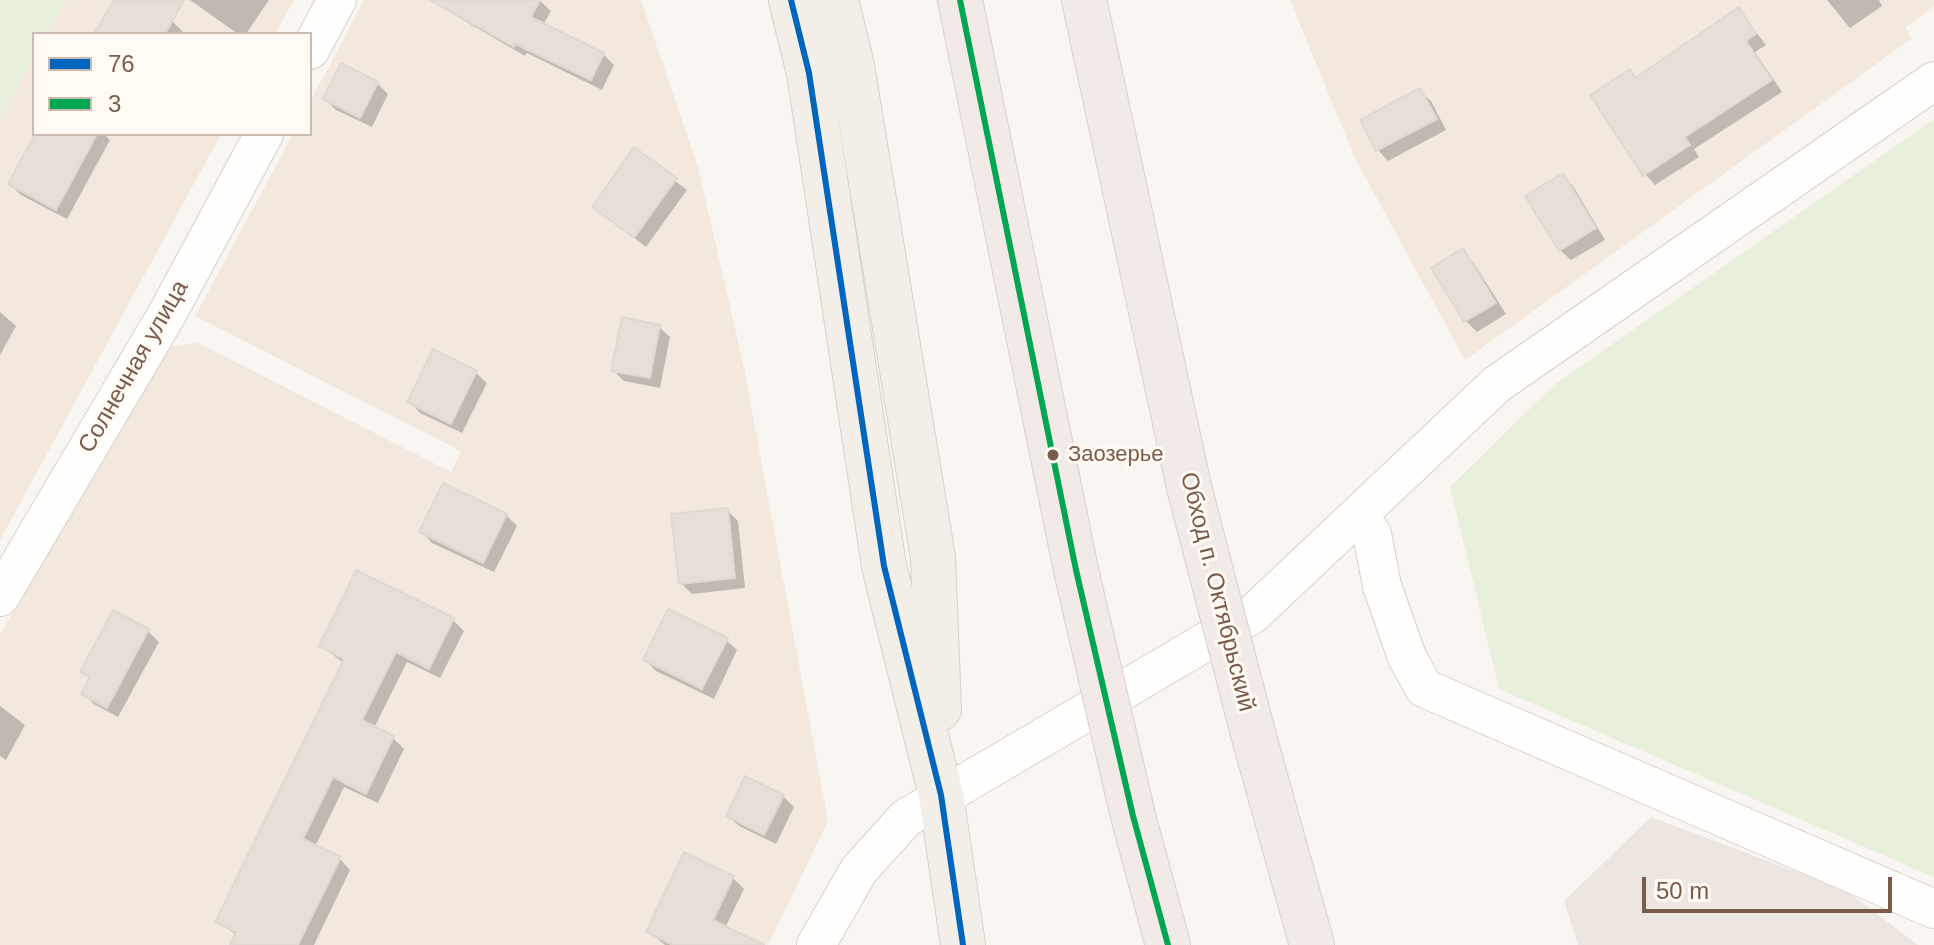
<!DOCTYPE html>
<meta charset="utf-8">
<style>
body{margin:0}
#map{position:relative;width:1934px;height:945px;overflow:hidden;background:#f9f5f0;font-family:Arial,sans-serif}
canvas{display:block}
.legend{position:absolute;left:32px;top:32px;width:280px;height:104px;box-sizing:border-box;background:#fffaf3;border:2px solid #cabbb1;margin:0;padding:10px 14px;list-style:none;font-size:24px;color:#7a5c4d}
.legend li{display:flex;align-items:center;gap:16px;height:40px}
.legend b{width:40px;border:2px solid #cabbb1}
.scale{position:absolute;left:1642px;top:877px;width:250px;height:36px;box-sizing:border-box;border:4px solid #7a5c4d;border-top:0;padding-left:10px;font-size:24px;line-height:28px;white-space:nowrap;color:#7a5c4d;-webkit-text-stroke:6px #fffaf3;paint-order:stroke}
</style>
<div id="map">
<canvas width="1934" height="945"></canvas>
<ul class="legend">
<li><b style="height:10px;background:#0065bd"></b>76</li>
<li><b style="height:10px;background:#00a651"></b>3</li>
</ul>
<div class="scale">50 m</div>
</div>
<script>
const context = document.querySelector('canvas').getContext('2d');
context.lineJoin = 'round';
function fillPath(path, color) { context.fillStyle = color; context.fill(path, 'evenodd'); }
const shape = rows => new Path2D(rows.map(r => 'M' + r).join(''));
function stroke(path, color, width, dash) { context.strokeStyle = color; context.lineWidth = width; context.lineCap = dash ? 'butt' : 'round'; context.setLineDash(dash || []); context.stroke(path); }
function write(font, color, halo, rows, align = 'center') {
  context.font = font + ' Arial,sans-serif'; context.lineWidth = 6; context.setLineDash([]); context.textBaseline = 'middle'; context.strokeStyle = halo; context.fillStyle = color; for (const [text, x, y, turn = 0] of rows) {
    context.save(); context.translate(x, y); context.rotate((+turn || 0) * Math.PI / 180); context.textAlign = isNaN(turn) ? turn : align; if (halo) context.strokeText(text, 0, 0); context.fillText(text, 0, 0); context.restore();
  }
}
const residential = shape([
 [66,0,294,0,275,34,47,34],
 [364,0,641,0,698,167,744,368,828,821,768,945,0,945,0,634,166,347,198,343,451,472,461,451,195,316,293,134,310,134,310,102],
 [1290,0,1934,0,1934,6,1906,27,1911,39,1465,360,1355,158],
 [34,57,34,134,221,134,0,540,0,118]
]);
const industrial = shape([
 [1651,817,1845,890,1918,945,1578,945,1564,901]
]);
const green = shape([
 [0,0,66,0,47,34,34,34,34,57,0,118],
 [1934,119,1934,877,1499,689,1450,487,1554,385]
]);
const shadow = shape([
 [116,0,135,0,172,21,183,32,97,34],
 [190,0,269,0,246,34,238,34],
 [429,0,539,0,551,11,543,25,603,54,614,65,602,90,527,53,525,56],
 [1827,0,1879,0,1882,6,1850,28],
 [1739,10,1766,45,1755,52,1782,92,1694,149,1699,157,1655,185,1645,174,1630,71,1637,79],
 [377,83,388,94,372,127,336,110,325,99],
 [1420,91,1431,101,1446,130,1388,161,1378,150],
 [37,134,104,134,110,140,67,219,21,195,10,184],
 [635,150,687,190,646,247,594,207],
 [1562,175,1573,186,1605,240,1571,260,1560,250],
 [1462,251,1473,262,1506,314,1477,332,1466,321,1433,268],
 [0,312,16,326,0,355],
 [659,327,670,337,660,388,624,381,613,370],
 [476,373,487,383,462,433,420,413,410,402],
 [727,510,738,521,745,588,692,594,681,583],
 [506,515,517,526,494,572,432,543,422,532],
 [453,620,464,631,440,678,407,662,374,728,393,738,404,749,378,803,344,787,315,847,340,859,350,870,314,945,232,945,237,936,218,921,344,663,321,646],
 [148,631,159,642,118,717,94,704,84,694,91,680,82,672],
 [726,640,737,650,714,699,656,671,645,660],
 [0,706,25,725,6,760,0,756],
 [783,796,794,807,776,844,739,826,728,816],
 [733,878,744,889,725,928,752,945,665,945,648,931]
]);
const building = shape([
 [114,0,184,0,165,34,94,34,114,0],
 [430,0,540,0,531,17,604,53,591,80,515,44,514,47,430,0],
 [1739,7,1756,34,1746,41,1772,80,1685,137,1690,145,1643,176,1590,95,1630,69,1635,78,1739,7],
 [341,63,378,82,360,118,323,99,341,63],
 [1420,88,1437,119,1376,151,1360,120,1420,88],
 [35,134,97,134,56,210,8,184,35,134],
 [634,147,677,178,634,238,592,207,634,147],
 [1563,173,1596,228,1559,251,1525,196,1563,173],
 [1463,248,1496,303,1464,322,1431,268,1463,248],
 [622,317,660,325,650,378,611,371,622,317],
 [433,349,477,371,451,424,407,402,433,349],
 [443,483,507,514,483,563,419,532,443,483],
 [728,508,735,578,679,584,671,514,728,508],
 [356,570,454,618,429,669,396,652,362,720,394,736,366,794,333,777,303,839,341,857,298,945,230,945,236,932,215,922,344,659,319,646,356,570],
 [668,609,728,638,702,689,643,660,668,609],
 [113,610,149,629,107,708,81,694,90,677,80,672,113,610],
 [745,776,784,795,764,835,726,816,745,776],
 [684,852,734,876,713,920,764,945,673,945,646,932,684,852]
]);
const street = shape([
 [310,50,337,0],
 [1357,516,1372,534,1382,586,1407,657,1424,688,1934,909],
 [0,597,167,314,264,134],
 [816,945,859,870,906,818,1253,614,1497,384,1934,81]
]);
const primary = shape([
 [791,0,809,73,884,566,941,795,963,945],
 [836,0,852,66,933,558,939,709]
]);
const highway = shape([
 [960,0,1076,570],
 [1084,0,1189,487],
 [1254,737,1312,945],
 [1133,816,1168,945]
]);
const highwayBridge = shape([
 [1189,487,1254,737],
 [1076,570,1133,816]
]);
const bus1 = shape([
 [791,0,809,73,884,566,941,795,963,945]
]);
const bus2 = shape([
 [960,0,1076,570,1133,816,1168,945]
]);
const markers = [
 [1053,455,7,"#7a5c4d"]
];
const busNames = [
 ["Заозерье",1068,455]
];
const streetNames = [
 ["Солнечная улица",134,367,-60],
 ["Обход п. Октябрьский",1217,592,76]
];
fillPath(residential, '#f2e8de');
fillPath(industrial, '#ede5e0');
fillPath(green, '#e7f0db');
fillPath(shadow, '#0003');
fillPath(building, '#e6ded7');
stroke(building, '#e2d8d2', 2);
stroke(street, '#d7d1cb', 40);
stroke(primary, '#dad1cc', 46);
stroke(highway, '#dad1cc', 46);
stroke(street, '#fefefd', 38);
stroke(primary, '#f3eee8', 44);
stroke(highway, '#f2eae7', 44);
stroke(highwayBridge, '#dad1cc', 46, []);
stroke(highwayBridge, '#f2eae7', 44);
stroke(bus1, '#0065bd', 6);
stroke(bus2, '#00a651', 6);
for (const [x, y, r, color] of markers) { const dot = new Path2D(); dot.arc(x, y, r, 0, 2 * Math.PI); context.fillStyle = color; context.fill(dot); stroke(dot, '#fffaf3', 3); }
write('22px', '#7a5c4d', '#fffaf3', busNames, 'left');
write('24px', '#7a5c4d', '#fffaf3', streetNames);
</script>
